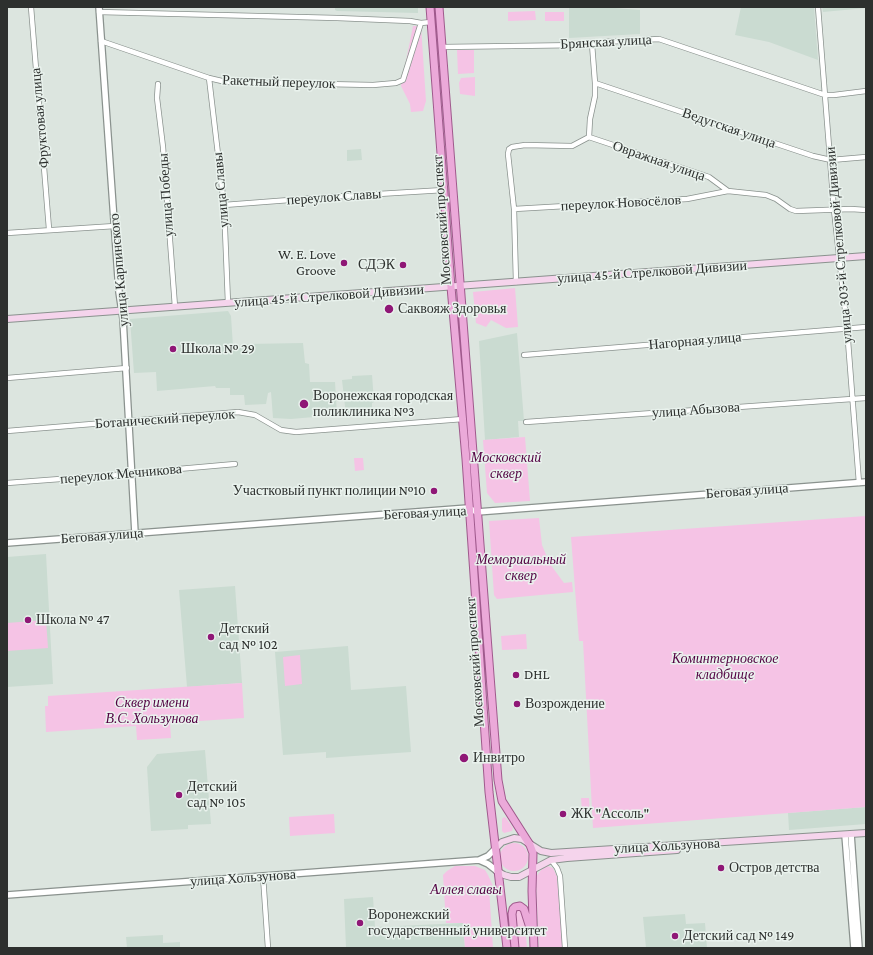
<!DOCTYPE html>
<meta charset="utf-8">
<style>
body{margin:0}
#map{position:relative;width:873px;height:955px;overflow:hidden;background:#dce5df;font-family:"Crimson Pro",serif}
canvas{display:block}
.frame{position:absolute;inset:0;border:8px solid #2d302e;pointer-events:none}
</style>
<div id="map">
<canvas width="873" height="955"></canvas>
<div class="frame"></div>
</div>
<script>
const context = document.querySelector('canvas').getContext('2d');
context.lineJoin = 'round';
function fillPath(path, color) { context.fillStyle = color; context.fill(path, 'evenodd'); }
const shape = rows => new Path2D(rows.map(r => 'M' + r).join(''));
function stroke(path, color, width, dash) { context.strokeStyle = color; context.lineWidth = width; context.lineCap = dash ? 'butt' : 'round'; context.setLineDash(dash || []); context.stroke(path); }
function write(font, color, halo, rows, align = 'center') {
  context.font = font + ' "Crimson Pro",serif'; context.lineWidth = 3; context.setLineDash([]); context.textBaseline = 'middle'; context.strokeStyle = halo; context.fillStyle = color; for (const [text, x, y, turn = 0] of rows) {
    context.save(); context.translate(x, y); context.rotate((+turn || 0) * Math.PI / 180); context.textAlign = isNaN(turn) ? turn : align; if (halo) context.strokeText(text, 0, 0); context.fillText(text, 0, 0); context.restore();
  }
}
const built = shape([
 [335,7,418,7,418,13,337,11,335,10],
 [569,7,603,7,640,10,640,34,569,38],
 [741,7,814,7,818,60,769,42,735,35],
 [822,7,866,7,866,8,823,12],
 [361,149,362,160,347,161,347,150],
 [228,311,231,316,233,347,240,348,247,344,303,343,305,363,309,364,310,382,335,382,337,415,291,419,273,418,271,392,268,393,266,404,245,405,244,395,230,395,230,388,216,388,215,386,157,391,156,372,134,373,130,319],
 [517,333,524,421,518,421,519,437,485,440,479,341],
 [372,375,374,402,372,403,372,414,346,415,342,380,352,379,352,376],
 [46,554,53,684,7,687,7,557],
 [235,586,242,683,187,687,179,590],
 [348,646,351,690,406,686,411,752,326,758,326,752,283,755,275,652],
 [205,750,211,824,188,825,188,829,151,831,147,767,157,754],
 [866,807,866,824,789,830,788,813],
 [373,897,375,927,463,923,465,948,346,948,344,899],
 [685,914,686,924,705,923,707,948,646,948,643,917],
 [163,935,163,943,180,942,180,948,127,948,126,937]
]);
const green = shape([
 [535,11,536,20,508,21,508,12],
 [545,12,564,12,564,21,545,21],
 [413,26,421,26,426,101,423,111,411,112,410,104,401,86],
 [457,50,474,50,474,73,458,74],
 [475,77,475,96,460,94,459,83,461,78],
 [515,288,518,327,506,328,491,320,486,327,476,323,473,292],
 [525,437,530,501,495,503,487,493,483,440],
 [354,458,363,458,364,470,355,471],
 [866,516,866,807,593,828,583,641,579,641,571,537],
 [539,518,542,545,550,564,564,583,572,582,573,592,497,599,494,595,489,521],
 [46,620,48,648,7,651,7,623],
 [526,634,527,649,502,650,501,636],
 [300,655,302,684,285,686,283,657],
 [242,683,244,718,170,723,171,738,137,740,136,726,46,732,45,706,48,706,48,696],
 [581,798,589,798,590,815,587,812,582,811],
 [334,814,335,833,290,836,289,817],
 [504,817,506,818,513,828,512,831,504,833,502,831,502,819],
 '500 857a14 14 0 1 1 28 0a14 14 0 1 1-28 0Z',
 [455,866,475,866,485,870,488,875,493,886,489,889,493,948,465,948,463,923,446,923,443,875,447,871],
 [547,866,553,868,557,877,563,948,539,948,536,877,541,870],
 [515,908,519,908,524,914,527,948,516,948]
]);
const minor = shape([
 [31,7,49,229],
 [818,7,834,210,847,328,859,483],
 [99,12,337,18,410,21,421,23,431,22],
 [101,41,209,78,226,82,373,85,396,83,403,80,421,23],
 [442,47,584,45,602,42,659,39,825,95,834,95,866,91],
 [209,78,224,205,228,303],
 [595,83,813,156,831,160,866,157],
 [158,84,157,98,163,147,175,307],
 [589,137,709,177,728,191,766,195,776,199,790,209,796,211,851,209,866,210],
 [224,205,329,197,444,190],
 [514,209,687,199,728,191],
 [7,233,115,226],
 [516,282,514,209,508,154,509,149,512,147,525,145,572,146,589,137,590,119,595,96,595,83,592,44],
 [524,355,866,327],
 [7,378,127,368],
 [526,422,866,398],
 [7,431,238,412,255,415,281,430,296,432,463,419],
 [7,483,127,474,133,473,235,464],
 [551,860,557,868,560,876,565,948],
 [263,876,268,948]
]);
const tertiary = shape([
 [99,7,119,292,123,319,135,533],
 [7,543,468,508,477,512,866,482],
 [851,834,859,948],
 [845,835,854,948],
 [479,860,488,864,497,871],
 [7,895,479,860,488,856,495,849]
]);
const secondary = shape([
 [7,319,866,256],
 [495,849,502,842,514,838,522,839,541,851,551,853,866,833],
 [497,871,504,875,511,877,519,877,551,860,567,858,677,850]
]);
const primary = shape([
 [430,7,451,287,466,459,489,792,507,948],
 [439,7,498,780,502,801,530,845,533,853,532,891,534,948],
 [515,948,512,914,513,909,515,907,520,906,524,909,530,928]
]);
const markers = [
 [344,263,4,"#8f1776"],
 [403,265,4,"#8f1776"],
 [389,309,5,"#8f1776"],
 [173,349,4,"#8f1776"],
 [304,404,5,"#8f1776"],
 [434,491,4,"#8f1776"],
 [28,620,4,"#8f1776"],
 [211,637,4,"#8f1776"],
 [516,675,4,"#8f1776"],
 [517,704,4,"#8f1776"],
 [464,758,5,"#8f1776"],
 [179,795,4,"#8f1776"],
 [563,814,4,"#8f1776"],
 [721,868,4,"#8f1776"],
 [360,923,4,"#8f1776"],
 [675,936,4,"#8f1776"]
];
const streetNames = [
 ["Брянская улица",606,42,-3],
 ["Ракетный переулок",279,82,2],
 ["Фруктовая улица",40,118,-95],
 ["Ведугская улица",729,128,19],
 ["Овражная улица",659,161,19],
 ["улица Славы",221,190,-95],
 ["улица Победы",166,195,-94],
 ["переулок Славы",334,197,-4],
 ["переулок Новосёлов",621,203,-3],
 ["Московский проспект",442,220,-94],
 ["улица 303-й Стрелковой Дивизии",839,245,-95],
 ["улица Карпинского",119,270,-95],
 ["улица 45-й Стрелковой Дивизии",652,272,-4],
 ["улица 45-й Стрелковой Дивизии",329,296,-4],
 ["Нагорная улица",695,341,-5],
 ["улица Абызова",696,410,-4],
 ["Ботанический переулок",165,419,-4],
 ["переулок Мечникова",121,474,-5],
 ["Беговая улица",747,491,-4],
 ["Беговая улица",425,513,-3],
 ["Беговая улица",102,536,-4],
 ["Московский проспект",475,662,-94],
 ["улица Хользунова",667,846,-3],
 ["улица Хользунова",243,878,-4]
];
const poiNames = [
 ["W. E. Love",336,255,"right"],
 ["Groove",336,271,"right"],
 ["СДЭК",395,265,"right"],
 ["Саквояж Здоровья",398,309],
 ["Школа № 29",181,349],
 ["Воронежская городская",313,396],
 ["поликлиника №3",313,412],
 ["Участковый пункт полиции №10",426,491,"right"],
 ["Школа № 47",36,620],
 ["Детский",219,629],
 ["сад № 102",219,645],
 ["DHL",524,675],
 ["Возрождение",525,704],
 ["Инвитро",473,758],
 ["Детский",187,787],
 ["сад № 105",187,803],
 ["ЖК \"Ассоль\"",571,814],
 ["Остров детства",729,868],
 ["Воронежский",368,915],
 ["государственный университет",368,931],
 ["Детский сад № 149",683,936]
];
const parkNames = [
 ["Московский",506,458],
 ["сквер",506,474],
 ["Мемориальный",521,560],
 ["сквер",521,576],
 ["Коминтерновское",725,659],
 ["кладбище",725,675],
 ["Сквер имени",152,703],
 ["В.С. Хользунова",152,719],
 ["Аллея славы",466,890]
];
fillPath(built, '#cadbd1');
fillPath(green, '#f5c3e5');
stroke(minor, '#8a928e', 6);
stroke(tertiary, '#8a928e', 8);
stroke(secondary, '#8a928e', 8);
stroke(primary, '#9f598c', 9);
stroke(minor, '#fff', 4.5);
stroke(tertiary, '#fff', 5.5);
stroke(secondary, '#f5d4ec', 6);
stroke(primary, '#eba9d9', 7);
for (const [x, y, r, color] of markers) { const dot = new Path2D(); dot.arc(x, y, r, 0, 2 * Math.PI); context.fillStyle = color; context.fill(dot); stroke(dot, '#e9f2ed', 1.5); }
write('14px', '#2d302e', '#e9f2ed', streetNames);
write('14px', '#2d302e', '#e9f2ed', poiNames, 'left');
write('italic 14px', '#520042', '#e9f2ed', parkNames);
</script>
